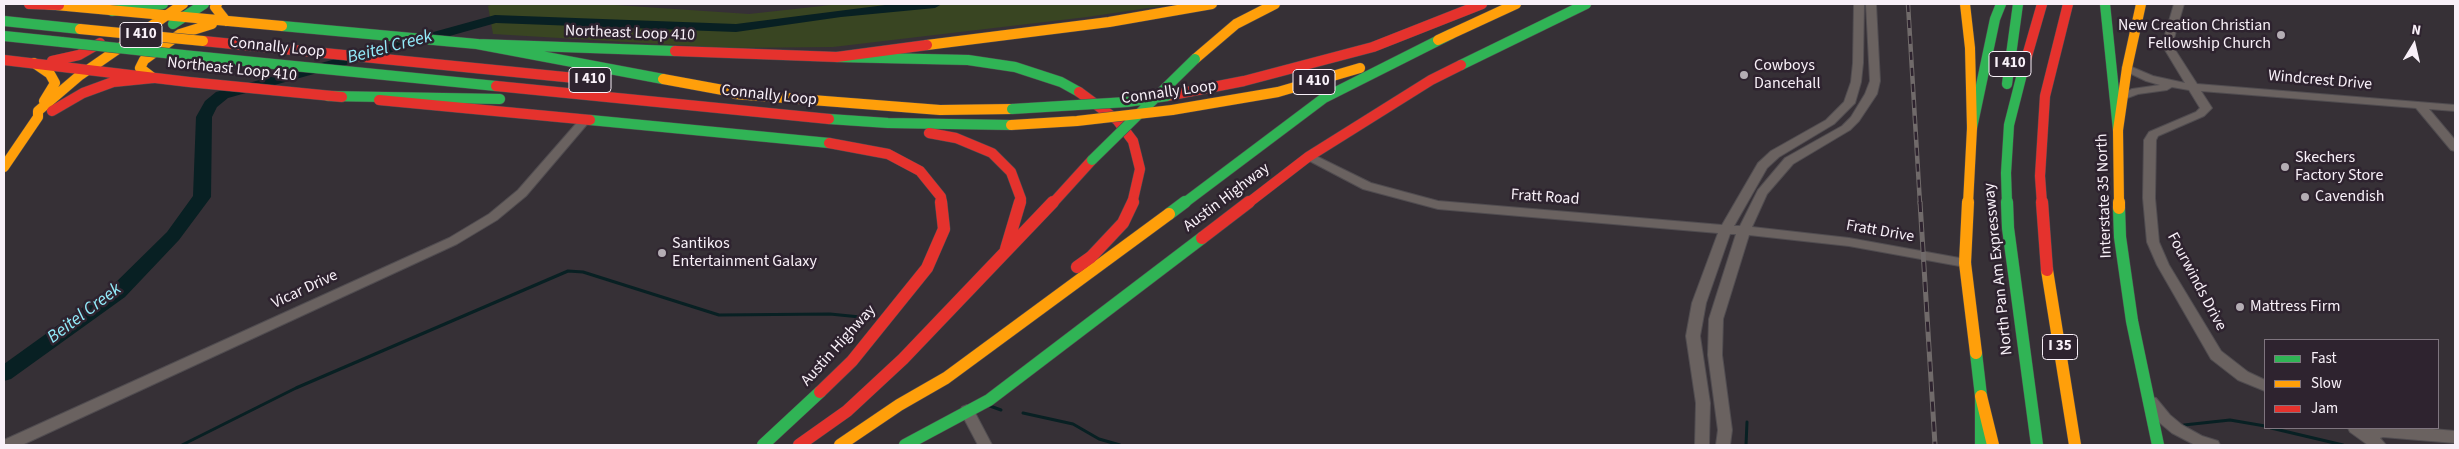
<!DOCTYPE html>
<style>
body{margin:0}
#map{position:relative;width:2459px;height:449px;overflow:hidden;background:#363036;font-family:"Source Sans 3",sans-serif}
canvas{display:block}
.frame{position:absolute;inset:0;border:5px solid #f8f0f8;pointer-events:none}
.legend{position:absolute;left:2264px;top:339px;width:175px;height:90px;box-sizing:border-box;background:#2e232f;border:1px solid #7f757f;margin:0;padding:6px 9px;list-style:none;font-size:15px;color:#f8f0f8}
.legend li{display:flex;align-items:center;gap:10px;height:25px}
.legend b{width:25px;border:1px solid #7f757f}
.north{position:absolute;left:2389px;top:20px;width:50px;height:50px;-webkit-text-stroke:4px #2e232f;paint-order:stroke;rotate:9deg;font-size:14px;font-weight:700;line-height:20px;text-align:center;color:#f8f0f8}
.north::after{content:'';display:block;margin:auto;width:18px;height:22px;background:#f8f0f8;clip-path:polygon(50% 0,100% 100%,50% 72%,0 100%)}
</style>
<div id="map">
<canvas width="2459" height="449"></canvas>
<div class="frame"></div>
<ul class="legend">
<li><b style="height:6px;background:#30b455"></b>Fast</li>
<li><b style="height:6px;background:#ff9f0a"></b>Slow</li>
<li><b style="height:6px;background:#e5322d"></b>Jam</li>
</ul>
<div class="north">N</div>
</div>
<script>
const context = document.querySelector('canvas').getContext('2d');
context.lineJoin = 'round';
function fillPath(path, color) { context.fillStyle = color; context.fill(path, 'evenodd'); }
const shape = rows => new Path2D(rows.map(r => 'M' + r).join(''));
function stroke(path, color, width, dash) { context.strokeStyle = color; context.lineWidth = width; context.lineCap = dash ? 'butt' : 'round'; context.setLineDash(dash || []); context.stroke(path); }
function write(font, color, halo, rows, align = 'center') {
  context.font = font + ' "Source Sans 3",sans-serif'; context.lineWidth = 5; context.setLineDash([]); context.textBaseline = 'middle'; context.strokeStyle = halo; context.fillStyle = color; for (const [text, x, y, turn = 0] of rows) {
    context.save(); context.translate(x, y); context.rotate((+turn || 0) * Math.PI / 180); context.textAlign = isNaN(turn) ? turn : align; if (halo) context.strokeText(text, 0, 0); context.fillText(text, 0, 0); context.restore();
  }
}
const green = shape([
 [493,4,600,4,749,14,840,4,1175,4,1087,17,833,47,727,48,493,34,488,6]
]);
const stream = shape([
 [990,406,1001,410],
 [1023,413,1073,424,1099,439,1120,445],
 [2184,425,2230,420,2265,426],
 [2271,428,2343,445],
 [182,445,296,388,568,271,583,272,719,315,830,314,870,318],
 [1746,445,1747,422]
]);
const river = shape([
 [893,4,942,4,935,8,841,17,736,32,496,23,228,98,217,107,212,117,211,197,179,240,125,297,11,379,4,381,4,364,111,287,167,232,193,196,196,117,205,101,216,92,495,15,736,24,893,4]
]);
const street = shape([
 [1854,4,1864,4,1863,63,1861,82,1855,103,1834,124,1779,157,1767,168,1734,226,1740,226,1758,190,1785,158,1842,126,1851,117,1865,94,1870,81,1866,4,1876,4,1880,81,1877,94,1859,121,1850,130,1793,164,1767,194,1752,227,1849,238,1965,259,1971,263,1965,267,1849,246,1749,235,1723,319,1722,355,1732,430,1730,445,1716,445,1718,430,1708,355,1709,319,1736,234,1730,234,1706,303,1700,336,1710,403,1709,445,1695,445,1696,403,1686,336,1692,303,1718,233,1438,209,1363,189,1302,157,1308,153,1312,154,1371,183,1438,201,1722,225,1758,163,1771,151,1826,120,1844,102,1851,82,1853,63,1854,4],
 [2174,4,2184,4,2172,45,2197,84,2455,105,2455,111,2429,109,2455,140,2455,151,2451,150,2416,108,2201,91,2212,108,2204,116,2158,136,2156,140,2155,198,2159,242,2169,265,2221,351,2248,372,2265,380,2265,391,2238,380,2211,359,2157,265,2147,242,2143,198,2144,140,2149,132,2196,112,2200,108,2189,90,2172,87,2167,90,2138,94,2122,100,2116,97,2132,89,2160,85,2146,81,2123,70,2122,68,2123,66,2127,65,2153,76,2185,83,2162,45,2174,4],
 [585,117,589,118,591,120,589,122,526,196,497,220,457,244,22,445,4,445,4,440,449,238,489,214,518,190,581,118,585,117],
 [2151,397,2156,398,2170,415,2182,425,2202,436,2218,441,2220,445,2195,445,2172,433,2160,423,2146,406,2144,402,2146,398,2151,397],
 [967,405,972,407,992,445,978,445,960,411,962,407,967,405],
 [2348,428,2368,429,2422,428,2455,431,2455,443,2383,437,2380,438,2386,445,2368,445,2350,432,2348,428]
]);
const fastFar1 = shape([
 [2105,4,2118,130],
 [112,11,163,4],
 [4,21,80,29],
 [173,24,204,4],
 [282,26,477,44,675,51],
 [4,36,62,42],
 [477,44,663,79],
 [183,55,496,86],
 [837,57,968,60,1015,67,1061,82,1079,92],
 [1461,65,1586,4],
 [2007,84,2018,4],
 [328,96,500,99],
 [829,119,888,123,1011,125],
 [590,120,829,143],
 [1972,128,1995,19,2001,4],
 [1183,204,1324,98,1451,34],
 [2007,204,2006,173,2009,125,2023,70]
]);
const fast = shape([
 [2007,202,2008,228,2037,445],
 [2119,208,2120,237,2132,321,2158,445],
 [1169,214,1185,202],
 [1976,353,1981,396,1981,445],
 [763,445,820,392],
 [905,445,989,400,1202,238]
]);
const slowFar1 = shape([
 [45,4,282,26],
 [217,4,215,7,226,21],
 [1965,4,1970,48,1972,128,1968,204],
 [1438,40,1516,4],
 [927,45,1109,22,1212,4],
 [1195,59,1236,24,1275,4],
 [34,63,50,74,55,83,44,101],
 [153,78,140,68,144,60,180,34,212,24],
 [663,79,750,95],
 [735,94,940,110,1012,109],
 [1172,110,1278,92,1360,68],
 [4,167,38,117,38,111,79,76,183,4],
 [2119,204,2118,130,2127,68,2141,4]
]);
const slow = shape([
 [1968,202,1965,263,1976,353],
 [2119,202,2119,208],
 [2047,270,2075,445],
 [1981,396,1993,445],
 [840,445,899,405,946,378,1169,214]
]);
const jamFar1 = shape([
 [29,4,59,5],
 [203,41,595,80],
 [675,51,837,57,927,45],
 [4,60,189,82,342,97],
 [52,61,79,55,100,43],
 [2023,70,2042,4],
 [496,86,829,119],
 [1079,92,1117,120,1133,141,1140,169,1132,204],
 [1167,96,1244,81,1373,47,1482,4],
 [379,100,590,120],
 [52,111,83,93,113,82,153,78],
 [929,133,956,138,992,153,1011,172,1021,199,1020,204],
 [829,143,888,154,920,171,941,197,942,204],
 [1052,204,1092,160],
 [1247,204,1308,157,1431,80,1461,65],
 [2042,204,2040,176,2045,96,2068,4]
]);
const jam = shape([
 [2042,202,2047,270],
 [1202,238,1249,202],
 [1006,249,1020,202],
 [1077,267,1091,257,1123,223,1133,202],
 [820,392,852,361,927,268,944,229,941,202],
 [799,445,847,411,903,359,1053,202]
]);
const railFar1 = shape([
 [1908,4,1920,204]
]);
const rail = shape([
 [1920,202,1935,445]
]);
const fastBridge = shape([
 [62,42,183,55],
 [1012,109,1127,102,1167,96],
 [1092,160,1195,59]
]);
const slowBridge = shape([
 [80,29,203,41],
 [1011,125,1077,121,1172,110]
]);
const markers = [
 [2281,35,5,"#b4adb4"],
 [1744,75,5,"#b4adb4"],
 [2285,167,5,"#b4adb4"],
 [2305,197,5,"#b4adb4"],
 [662,253,5,"#b4adb4"],
 [2240,307,5,"#b4adb4"]
];
const shields = [
 [141,35,42],
 [2010,64,42],
 [590,80,42],
 [1314,82,42],
 [2060,347,35]
];
const shieldNames = [
 ["I 410",141,35],
 ["I 410",2010,64],
 ["I 410",590,80],
 ["I 410",1314,82],
 ["I 35",2060,347]
];
const poiNames = [
 ["New Creation Christian",2271,26,"right"],
 ["Fellowship Church",2271,44,"right"],
 ["Cowboys",1754,66],
 ["Dancehall",1754,84],
 ["Skechers",2295,158],
 ["Factory Store",2295,176],
 ["Cavendish",2315,197],
 ["Santikos",672,244],
 ["Entertainment Galaxy",672,262],
 ["Mattress Firm",2250,307]
];
const streetNames = [
 ["Northeast Loop 410",630,34,2],
 ["Connally Loop",277,48,6],
 ["Northeast Loop 410",232,70,6],
 ["Windcrest Drive",2320,81,5],
 ["Connally Loop",1169,93,-8],
 ["Connally Loop",769,96,6],
 ["Interstate 35 North",2105,196,-92],
 ["Austin Highway",1227,198,-37],
 ["Fratt Road",1545,198,4],
 ["Fratt Drive",1880,232,10],
 ["North Pan Am Expressway",1999,269,-96],
 ["Fourwinds Drive",2196,282,62],
 ["Vicar Drive",305,290,-25],
 ["Austin Highway",839,346,-48]
];
const waterNames = [
 ["Beitel Creek",390,48,-15],
 ["Beitel Creek",85,314,-37]
];
fillPath(green, '#394522');
stroke(stream, '#082023', 3);
fillPath(river, '#082023');
stroke(street, '#504c50', 2);
stroke(fastFar1, '#504c50', 11);
stroke(fast, '#504c50', 13);
stroke(slowFar1, '#504c50', 11);
stroke(slow, '#504c50', 13);
stroke(jamFar1, '#504c50', 11);
stroke(jam, '#504c50', 13);
fillPath(street, '#6a6260');
stroke(fastFar1, '#30b455', 10);
stroke(fast, '#30b455', 12);
stroke(slowFar1, '#ff9f0a', 10);
stroke(slow, '#ff9f0a', 12);
stroke(jamFar1, '#e5322d', 10);
stroke(jam, '#e5322d', 12);
stroke(railFar1, '#706a6a', 4.5);
stroke(rail, '#706a6a', 5);
stroke(railFar1, '#2e232f', 2.5, [8]);
stroke(rail, '#2e232f', 3, [10]);
stroke(fastBridge, '#504c50', 11, []);
stroke(slowBridge, '#504c50', 11, []);
stroke(fastBridge, '#30b455', 10);
stroke(slowBridge, '#ff9f0a', 10);
for (const [x, y, r, color] of markers) { const dot = new Path2D(); dot.arc(x, y, r, 0, 2 * Math.PI); context.fillStyle = color; context.fill(dot); stroke(dot, '#2e232f', 2); }
for (const [x, y, w] of shields) { const box = new Path2D(); box.roundRect(x - w / 2, y - 12.5, w, 25, 4); context.fillStyle = '#2e232f'; context.fill(box); stroke(box, '#f8f0f8', 1); }
write('bold 15px', '#f8f0f8', null, shieldNames);
write('16px', '#f8f0f8', '#2e232f', poiNames, 'left');
write('16px', '#f8f0f8', '#2e232f', streetNames);
write('italic 18px', '#93ecfb', '#2e232f', waterNames);
</script>
